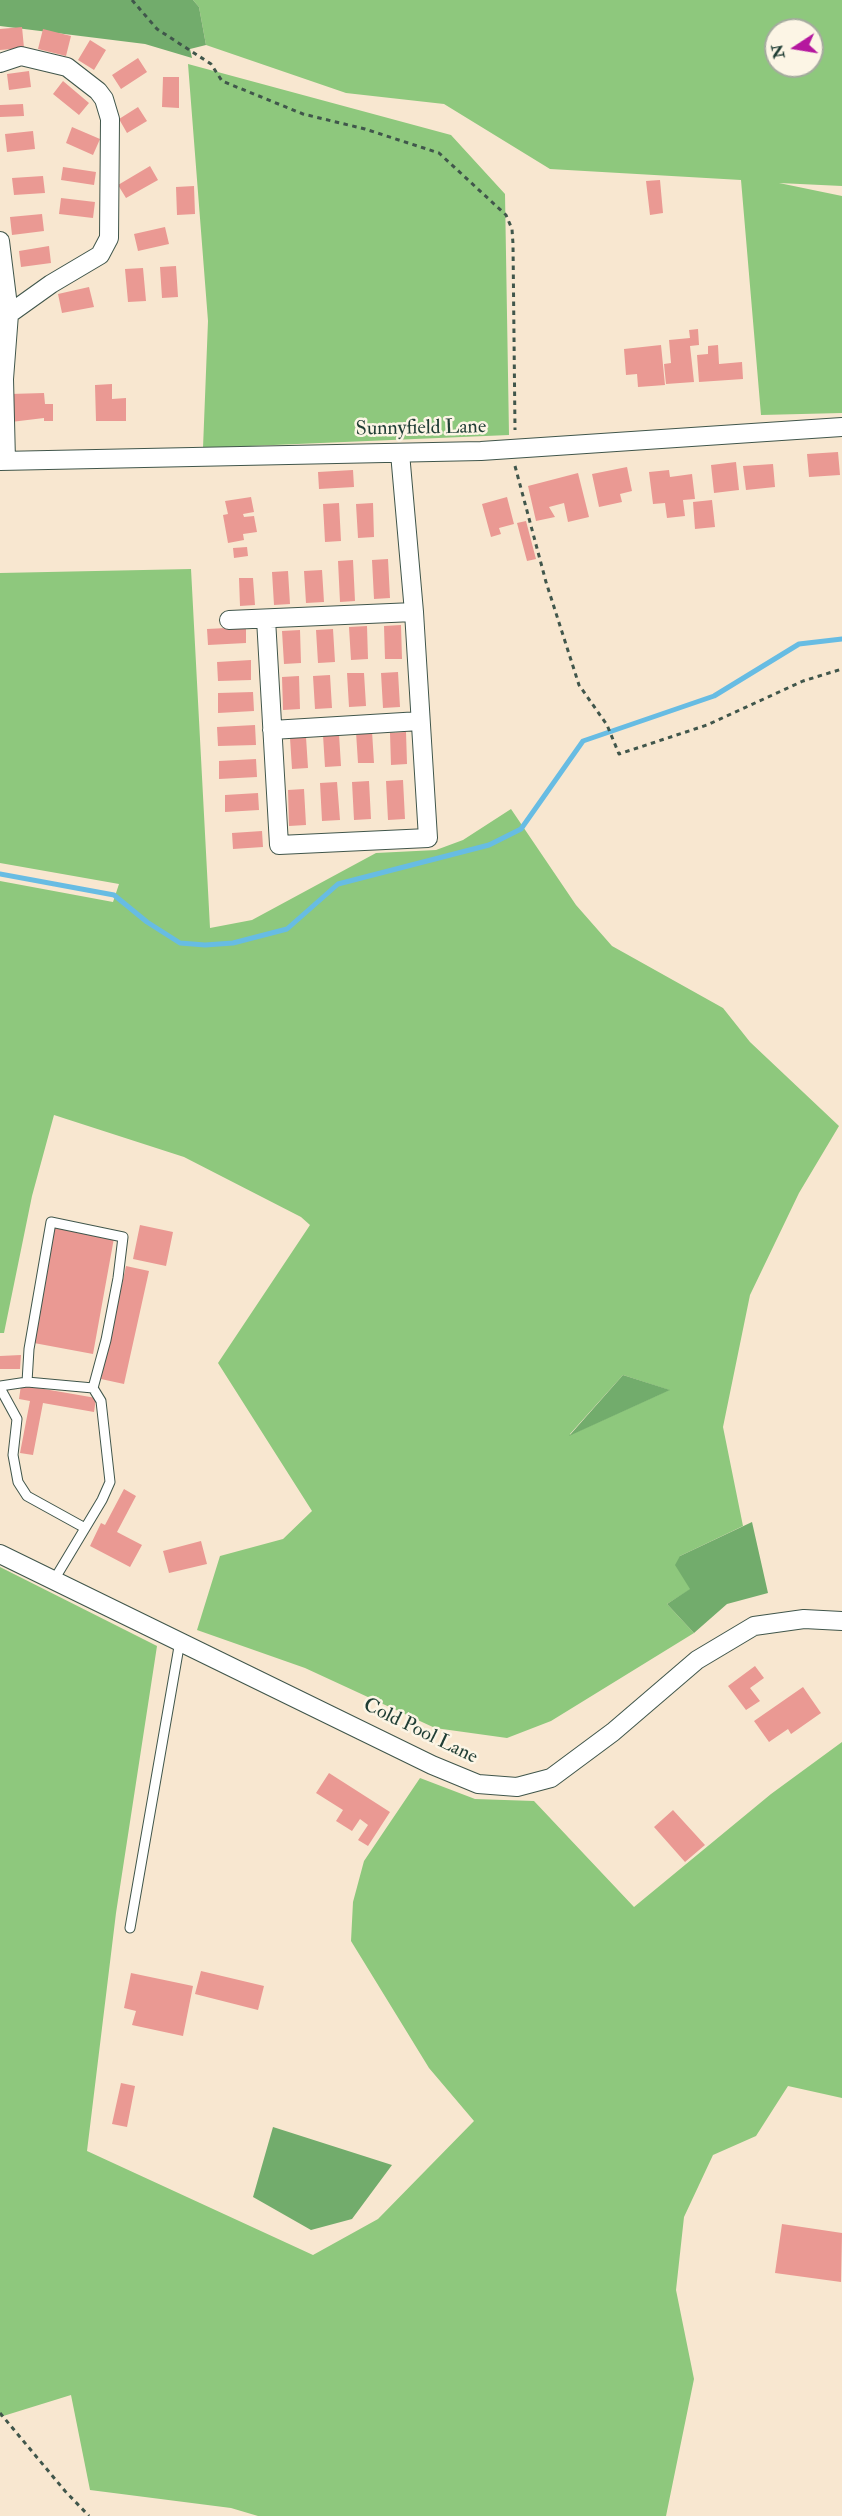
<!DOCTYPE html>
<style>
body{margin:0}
#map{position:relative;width:842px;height:2516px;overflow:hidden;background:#f8e7d0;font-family:"IM FELL Double Pica",serif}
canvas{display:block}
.north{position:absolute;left:764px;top:18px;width:60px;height:60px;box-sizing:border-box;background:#fcf5e5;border:2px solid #a4ab9e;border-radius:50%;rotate:258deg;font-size:16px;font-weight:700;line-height:24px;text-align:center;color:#1f3d34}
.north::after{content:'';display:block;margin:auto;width:21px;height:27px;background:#b5179e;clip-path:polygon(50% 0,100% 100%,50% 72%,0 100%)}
</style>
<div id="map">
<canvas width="842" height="2516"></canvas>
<div class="north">N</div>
</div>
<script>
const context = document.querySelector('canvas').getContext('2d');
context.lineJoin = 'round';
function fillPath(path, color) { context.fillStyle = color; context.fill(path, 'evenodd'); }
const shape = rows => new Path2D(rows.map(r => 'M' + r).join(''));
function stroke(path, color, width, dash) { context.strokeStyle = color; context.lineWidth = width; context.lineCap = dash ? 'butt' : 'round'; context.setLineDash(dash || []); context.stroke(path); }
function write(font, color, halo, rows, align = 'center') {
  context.font = font + ' "IM FELL Double Pica",serif'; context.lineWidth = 5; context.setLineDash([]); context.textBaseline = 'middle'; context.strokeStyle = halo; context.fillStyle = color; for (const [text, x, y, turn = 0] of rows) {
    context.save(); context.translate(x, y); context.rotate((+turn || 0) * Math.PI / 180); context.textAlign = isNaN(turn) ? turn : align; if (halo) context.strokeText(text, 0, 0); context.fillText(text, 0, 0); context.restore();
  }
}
const green = shape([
 [193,0,842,0,842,186,779,183,842,196,842,413,761,415,741,180,550,169,444,104,346,93,206,45,199,7],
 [776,30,812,30,812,66,776,66],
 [188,64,451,135,505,194,509,435,203,448,208,321],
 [191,569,210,928,252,920,376,853,436,850,463,840,511,809,576,905,612,946,723,1008,750,1042,839,1126,799,1193,750,1295,723,1427,743,1526,680,1556,691,1589,667,1604,694,1633,551,1721,507,1738,435,1728,305,1668,197,1630,220,1556,283,1539,312,1511,218,1363,310,1225,301,1217,184,1157,54,1115,32,1196,4,1333,0,1333,0,881,113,902,119,884,0,863,0,573],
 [623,1375,669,1390,570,1435,570,1434],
 [0,1567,157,1646,116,1913,87,2151,313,2255,378,2219,474,2121,429,2068,351,1941,353,1902,364,1861,420,1778,475,1799,534,1801,634,1907,771,1794,842,1742,842,2098,788,2086,756,2136,713,2155,684,2217,676,2290,694,2379,666,2516,258,2516,231,2508,90,2490,71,2395,0,2417]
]);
const forest = shape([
 [0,0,193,0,199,7,206,45,190,49,192,58,145,44,0,26],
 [623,1375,670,1390,569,1436],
 [752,1522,768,1593,727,1604,694,1633,667,1604,690,1589,675,1565,680,1556],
 [273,2127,392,2165,352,2219,311,2230,253,2197]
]);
const stream = shape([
 [0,874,114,895,147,922,180,943,205,945,233,943,287,929,338,884,489,845,521,829,583,741,714,696,799,644,842,639]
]);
const building = shape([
 [22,27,24,48,0,50,0,29],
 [43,29,71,36,66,56,38,49],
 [90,40,106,50,94,70,78,60],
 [138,58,147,72,121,89,112,75],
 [29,71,31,87,9,90,7,74],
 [163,77,179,77,179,108,162,107],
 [63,81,89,103,79,115,53,94],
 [23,104,24,116,0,117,0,105],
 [138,107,147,121,127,133,119,119],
 [72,127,100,139,93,155,66,143],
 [33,131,35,149,7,152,5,134],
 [150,166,158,180,126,198,118,185],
 [63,167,96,172,94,185,61,180],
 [43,176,45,193,14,195,12,178],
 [660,180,663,213,650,215,646,181],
 [194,186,195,214,177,215,176,187],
 [61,198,95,202,93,218,59,214],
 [42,214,44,231,12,235,10,217],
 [165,227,169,244,138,251,134,234],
 [49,246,51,263,21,267,19,251],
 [176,266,178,297,162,298,160,267],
 [143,268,146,301,128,302,125,269],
 [89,287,94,307,62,313,58,294],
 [698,329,699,345,690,346,694,382,666,384,664,364,671,363,669,340,690,338,689,330],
 [661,345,665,385,638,387,637,374,626,375,624,349],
 [718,345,719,364,742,362,743,379,699,382,697,355,708,354,708,346],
 [112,384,112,399,126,398,126,421,96,421,95,385],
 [44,393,45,404,53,404,53,421,44,421,44,418,11,422,10,394],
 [838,452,840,475,809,477,807,454],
 [736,462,739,490,714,493,711,465],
 [773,464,775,487,746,490,743,466],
 [627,467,632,491,620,494,622,502,599,507,592,474],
 [353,470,354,487,319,489,318,472],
 [669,470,670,477,692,474,695,499,683,500,685,516,667,518,665,503,653,504,649,472],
 [578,473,589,517,568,522,564,503,549,507,555,517,536,521,528,486],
 [251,497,254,512,243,514,244,517,254,516,257,532,243,534,244,540,228,543,223,515,228,514,225,501],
 [507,497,514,524,499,528,501,534,491,537,482,504],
 [712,500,715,527,695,529,693,502],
 [339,503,341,541,325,542,323,504],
 [373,503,374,537,358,538,356,504],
 [526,521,536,559,527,561,517,523],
 [247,547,248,556,234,558,233,548],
 [388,559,390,598,374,599,372,560],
 [353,560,355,601,340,602,338,561],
 [322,570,324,602,306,603,304,571],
 [288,571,290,604,274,605,272,572],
 [239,578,253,578,255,605,240,606],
 [401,625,402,659,385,659,384,626],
 [367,626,368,659,351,660,349,627],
 [246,627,246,643,208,645,207,629],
 [333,629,335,662,318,663,316,630],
 [300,630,301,663,284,664,282,631],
 [251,660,251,680,218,681,217,662],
 [398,672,400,707,383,708,381,673],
 [347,673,364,673,366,706,349,707],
 [330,675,332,708,315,709,313,676],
 [299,676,300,709,283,710,282,677],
 [253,692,254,711,218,713,218,693],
 [255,725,256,745,218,746,217,727],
 [372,731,374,763,358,763,356,732],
 [406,732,407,764,391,765,390,733],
 [339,734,341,766,325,767,323,735],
 [306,737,308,768,292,769,290,738],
 [256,759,257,777,219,779,219,761],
 [403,780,405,819,388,820,386,781],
 [369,781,371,819,354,820,352,782],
 [337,782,340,820,322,821,320,783],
 [304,789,306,825,289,826,288,790],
 [258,793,259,810,225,812,225,795],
 [262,831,263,847,233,849,232,833],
 [140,1225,173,1232,166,1266,133,1259],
 [55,1228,114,1238,93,1354,34,1343],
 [126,1266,149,1271,124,1384,101,1379],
 [21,1355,20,1369,0,1369,0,1356],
 [21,1385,96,1398,94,1412,43,1403,33,1455,20,1453,30,1401,19,1399],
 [124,1489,136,1496,117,1532,142,1545,130,1567,90,1546,101,1523,105,1525],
 [201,1541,207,1564,169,1573,163,1551],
 [755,1666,764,1678,750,1688,760,1701,746,1710,728,1686],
 [803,1687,821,1713,791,1734,788,1729,769,1742,754,1721],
 [329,1773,390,1812,368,1846,358,1840,368,1825,360,1819,352,1831,336,1821,343,1810,316,1793],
 [673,1810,705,1845,685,1862,654,1827],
 [201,1971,264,1986,258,2010,195,1994],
 [131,1973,193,1986,183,2036,132,2025,136,2011,124,2008],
 [121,2083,135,2086,127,2127,112,2124],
 [782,2224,842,2233,841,2282,775,2273]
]);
const path = shape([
 [132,0,157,29,211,64,222,81,303,114,365,129,439,153,506,215,512,229,513,244,515,430],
 [515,466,546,582,579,685,607,725,619,754,707,725,803,681,842,669],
 [0,2413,65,2491,89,2516]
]);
const service = shape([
 [27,1382,29,1349,51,1222,123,1237,118,1278,106,1340,93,1388],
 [0,1386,27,1382,93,1388,101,1401,110,1482,102,1500,54,1580],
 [0,1388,17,1419,13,1455,18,1482,27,1496,85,1528],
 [130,1928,180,1641]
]);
const minor = shape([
 [0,63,21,56,67,67,98,91,104,99,110,119,109,238,100,255,51,284,9,314],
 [0,241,9,314,4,379,6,461],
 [0,461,481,451,842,427],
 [266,619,279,845,428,838,414,612,400,453],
 [229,620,414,612],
 [272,730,420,721],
 [0,1554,432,1765,478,1784,517,1787,551,1778,613,1732,697,1660,754,1626,804,1619,842,1621]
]);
const streetNames = [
 ["Sunnyfield Lane",421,429,-1],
 ["Cold Pool Lane",420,1732,26]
];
fillPath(green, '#8ec87d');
fillPath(forest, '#72ac6c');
stroke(stream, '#67bce3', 5);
fillPath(building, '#ea9993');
stroke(service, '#40564b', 11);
stroke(minor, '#40564b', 20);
stroke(path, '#40564b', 3, [4.5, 4.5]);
stroke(service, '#fff', 9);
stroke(minor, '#fff', 18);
write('20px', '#1f3d34', '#fcf5e5', streetNames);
</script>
